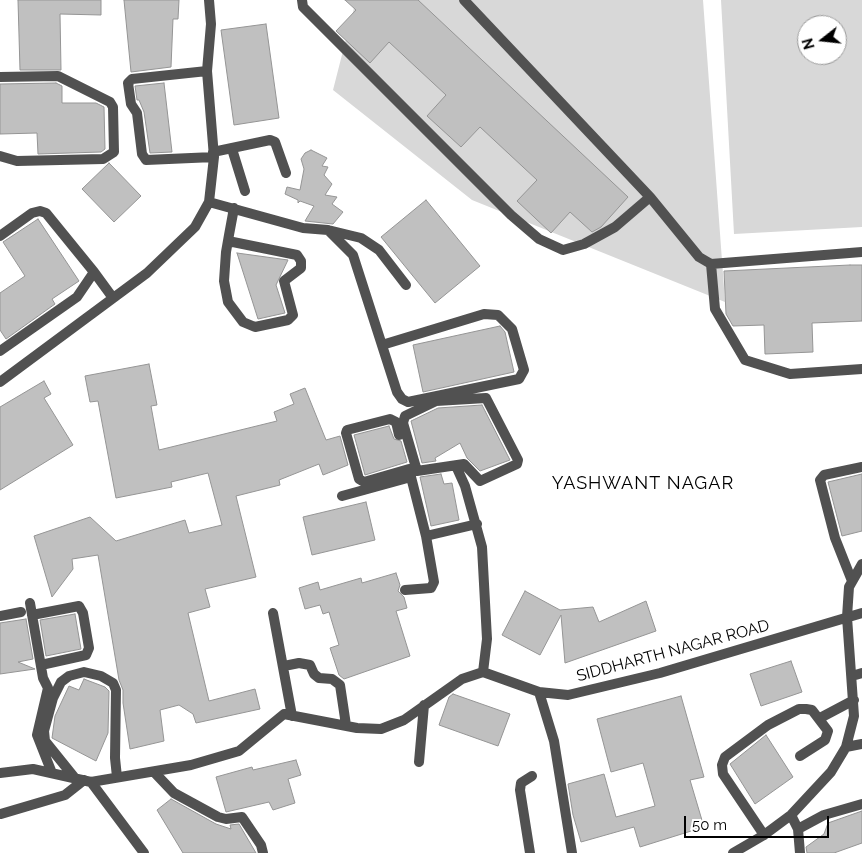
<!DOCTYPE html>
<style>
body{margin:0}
#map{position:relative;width:862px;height:853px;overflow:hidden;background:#fff;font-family:Raleway,sans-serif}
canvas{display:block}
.north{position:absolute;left:797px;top:15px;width:50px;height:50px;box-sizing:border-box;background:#fff;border:1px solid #999;border-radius:50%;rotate:254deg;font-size:14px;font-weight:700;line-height:20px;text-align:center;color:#000}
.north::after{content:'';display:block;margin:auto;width:18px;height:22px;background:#000;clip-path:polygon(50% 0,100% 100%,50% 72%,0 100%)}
.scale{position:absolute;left:684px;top:816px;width:145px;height:22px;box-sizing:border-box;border:2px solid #000;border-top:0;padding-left:6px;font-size:15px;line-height:18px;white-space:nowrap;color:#000;-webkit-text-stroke:4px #fff;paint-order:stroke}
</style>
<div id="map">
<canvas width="862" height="853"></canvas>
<div class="north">N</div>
<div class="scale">50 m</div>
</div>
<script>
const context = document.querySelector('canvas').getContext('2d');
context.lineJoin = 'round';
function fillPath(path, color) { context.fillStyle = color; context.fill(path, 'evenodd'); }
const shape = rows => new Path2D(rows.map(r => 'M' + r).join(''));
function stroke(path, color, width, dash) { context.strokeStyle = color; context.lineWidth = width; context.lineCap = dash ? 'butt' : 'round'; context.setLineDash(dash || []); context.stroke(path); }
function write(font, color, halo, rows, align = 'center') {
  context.font = font + ' Raleway,sans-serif'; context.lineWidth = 4; context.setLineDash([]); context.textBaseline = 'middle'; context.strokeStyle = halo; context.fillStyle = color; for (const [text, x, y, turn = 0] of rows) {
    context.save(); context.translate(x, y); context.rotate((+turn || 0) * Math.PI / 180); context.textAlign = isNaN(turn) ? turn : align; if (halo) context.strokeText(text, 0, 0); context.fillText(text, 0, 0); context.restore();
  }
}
const green = shape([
 [356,0,703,0,725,302,472,200,333,90],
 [721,0,862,0,862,227,734,234],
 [807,25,837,25,837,55,807,55]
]);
const building = shape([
 [18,0,101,0,101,15,60,14,61,70,20,70,18,0],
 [124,0,179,0,178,19,173,19,171,67,131,72,124,0],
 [345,0,418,0,628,197,601,227,592,232,570,212,551,233,517,201,537,180,480,127,461,147,427,116,446,95,389,42,370,63,336,31,356,10,345,0],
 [266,24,279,118,234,125,221,30,266,24],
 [56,83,62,86,62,103,96,103,104,107,105,149,101,152,38,154,37,133,0,134,0,84,56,83],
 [164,83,172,152,150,153,144,112,139,100,137,100,135,86,164,83],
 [311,150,327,158,322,166,328,167,324,175,332,184,325,195,337,197,332,204,343,212,333,224,305,221,314,206,300,201,298,203,298,200,285,194,287,187,300,190,304,169,301,159,305,153,311,150],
 [109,163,141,196,114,222,82,189,109,163],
 [426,200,480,266,435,303,381,237,426,200],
 [38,219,79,281,52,299,55,304,6,339,0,330,0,293,25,276,3,242,38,219],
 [237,253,288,260,276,285,285,313,258,319,237,253],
 [850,265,862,265,862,321,812,323,813,352,765,354,764,325,733,326,726,314,724,271,850,265],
 [500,326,505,332,514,372,423,392,413,345,500,326],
 [149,364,157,405,151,406,159,450,277,421,274,412,294,404,290,394,305,388,326,440,340,436,348,465,323,475,319,464,279,480,280,485,236,496,256,577,205,589,210,607,188,613,209,701,255,689,260,709,196,723,193,714,179,705,160,710,164,741,130,749,123,703,123,690,119,680,98,555,72,559,73,569,52,597,34,536,90,517,116,541,185,520,189,533,222,525,208,473,171,482,172,487,116,498,98,401,90,402,85,376,149,364],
 [44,381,51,394,44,398,73,445,0,490,0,407,44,381],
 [482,405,510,460,480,471,467,458,460,443,435,458,436,461,422,463,411,421,438,408,482,405],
 [389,426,394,439,401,441,407,462,365,475,354,435,389,426],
 [441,474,444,484,452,483,459,520,431,526,420,477,441,474],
 [862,474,862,531,842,536,828,482,862,474],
 [366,502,375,540,312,555,303,517,366,502],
 [396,573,400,585,398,591,404,597,407,608,396,611,410,656,344,679,339,675,330,648,339,645,329,612,323,614,320,605,305,609,299,588,318,582,320,590,361,578,362,583,396,573],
 [525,591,560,610,593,607,599,622,646,601,656,631,565,663,561,615,540,655,502,635,525,591],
 [75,614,81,649,46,656,40,620,75,614],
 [26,619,33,659,18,662,35,669,0,674,0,623,26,619],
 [791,661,802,692,761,706,750,674,791,661],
 [84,679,105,687,109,691,108,733,96,761,52,738,55,716,69,686,79,690,84,679],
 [453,694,510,714,498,746,439,725,449,697,453,694],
 [681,696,704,777,690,780,704,827,640,847,634,827,581,842,573,815,568,784,604,774,616,817,655,806,643,763,611,772,597,719,681,696],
 [766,735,793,777,755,804,730,764,766,735],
 [296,760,301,775,288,779,295,803,273,810,269,802,226,812,216,777,252,767,253,770,296,760],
 [171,799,216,824,231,829,230,825,239,824,256,853,183,853,157,810,171,799],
 [862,811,862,843,834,853,807,853,806,847,824,834,828,823,862,811]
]);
const street = shape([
 [302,0,303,7,511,215,539,239,563,250,584,244,615,227,650,197],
 [464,0,650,197,699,257,711,264,862,252],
 [207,71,132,79,128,83,131,104,137,113,142,154,146,160,214,157],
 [0,77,58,76,110,102,113,107,114,152,103,159,17,161,0,156],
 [232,149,245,191],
 [213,152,270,140,275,142,286,173],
 [209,202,303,228,328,230,361,238,379,250,406,285],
 [328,230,353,255,397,392,402,399,408,402,519,379,524,370,512,329,498,315,484,314,382,345],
 [0,236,32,213,40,211,46,213,94,272,77,297,0,351],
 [228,241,297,255,301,261,301,268,284,281,293,315,288,320,255,327,243,322,228,302,224,281,226,252,229,235,234,208],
 [711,264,715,309,745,360,790,374,862,369],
 [94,272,113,298],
 [0,382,147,273,195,227,209,202,214,157,207,71,211,24,209,0],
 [486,398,518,460,517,464,480,481,464,464,417,471,403,423,405,416,436,401,486,398],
 [399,435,396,422,390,419,347,430,346,433,359,479,364,482,409,469],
 [456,466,465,486,482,547,487,639,483,672],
 [342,496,411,477,426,536,477,524],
 [852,581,835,538,820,480,824,475,862,467],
 [405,590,431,588,434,582,426,536],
 [30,603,43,678,48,688,37,735,52,773],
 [273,613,292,716],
 [32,615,79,606,83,613,89,648,86,655,41,665],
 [0,616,21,612],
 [284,666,299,663,310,665,314,674,319,678,332,679,340,685,346,725],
 [852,676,862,673],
 [539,692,554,741,572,853],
 [820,718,854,700],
 [846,747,862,744],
 [419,762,424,705],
 [154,772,174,793,218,817,226,819,242,817,261,845,263,853],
 [0,773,33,769,91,782,144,853],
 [74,777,45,741,44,731,53,698,61,682,69,676,84,672,101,676,113,683,116,690,115,758,117,777],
 [91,782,191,765,239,751,284,714,357,728,381,729,404,720,462,679,483,672,539,692,568,695,660,673,862,613],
 [1,814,65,795,84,780],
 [791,815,798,829,800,853],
 [798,829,824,815,862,804],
 [764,835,723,774,722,765,725,757,768,725,799,709,806,709,812,710,828,731,825,740,800,756],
 [530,853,520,790,521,783,532,776],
 [733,853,764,835,791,815,831,772,846,747,854,716,847,617,849,587,862,564]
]);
const streetNames = [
 ["SIDDHARTH NAGAR ROAD",673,651,-15]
];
const neighbourhoodNames = [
 ["YASHWANT NAGAR",643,484]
];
fillPath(green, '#d8d8d8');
fillPath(building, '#c0c0c0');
stroke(building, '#959595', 1);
stroke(street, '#515151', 10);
write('16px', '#000', '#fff', streetNames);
context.letterSpacing = '1px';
write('18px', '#000', '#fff', neighbourhoodNames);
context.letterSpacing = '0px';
</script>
